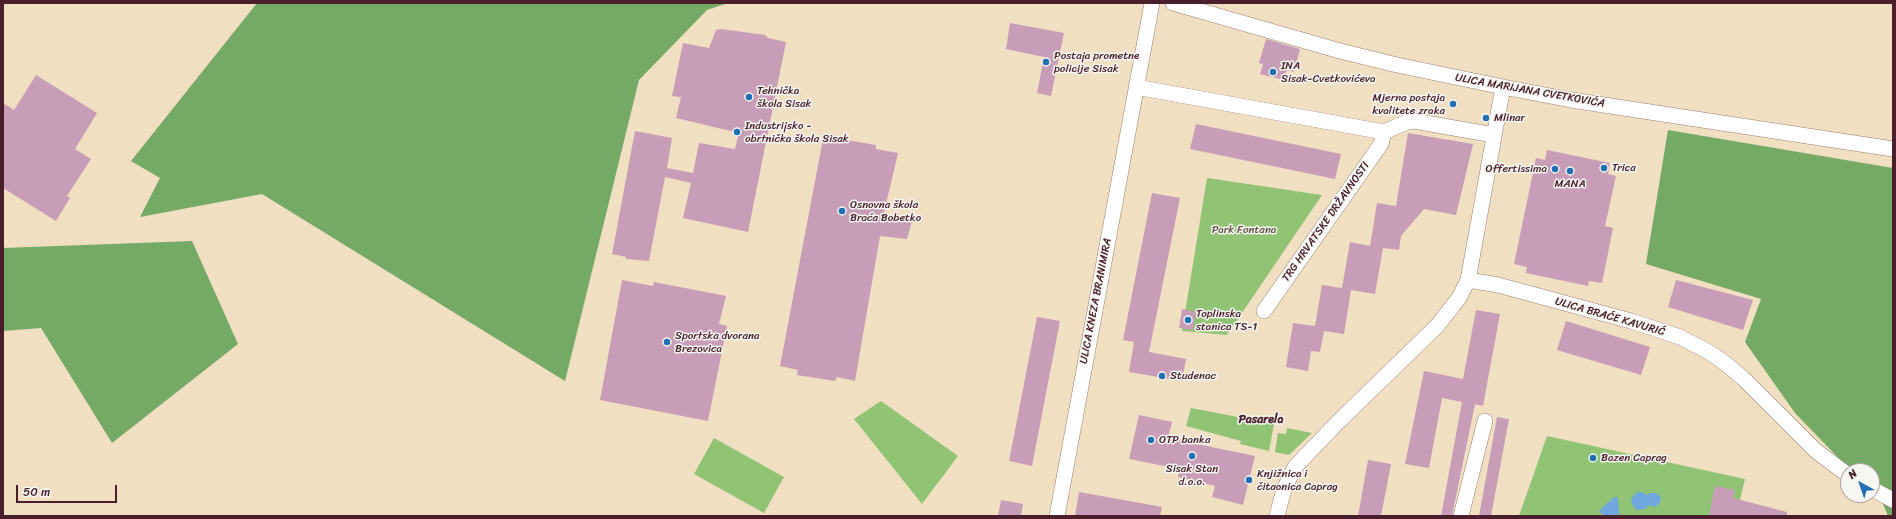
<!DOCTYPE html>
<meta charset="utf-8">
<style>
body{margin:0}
#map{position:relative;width:1896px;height:519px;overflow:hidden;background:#f1dfc1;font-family:Sriracha,sans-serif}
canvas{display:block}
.frame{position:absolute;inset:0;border:4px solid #4a1f2b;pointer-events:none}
.north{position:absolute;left:1840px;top:463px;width:40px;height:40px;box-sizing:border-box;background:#f6f6f2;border:1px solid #b1a0a2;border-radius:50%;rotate:320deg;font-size:11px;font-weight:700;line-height:16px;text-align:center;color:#4a1f2b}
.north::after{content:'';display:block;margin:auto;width:14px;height:18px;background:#1f6fb2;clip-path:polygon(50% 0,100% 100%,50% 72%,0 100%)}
.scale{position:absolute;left:16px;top:485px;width:101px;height:18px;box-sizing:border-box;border:2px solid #4a1f2b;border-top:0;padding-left:5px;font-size:12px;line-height:14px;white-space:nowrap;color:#4a1f2b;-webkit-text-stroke:3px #f6f6f2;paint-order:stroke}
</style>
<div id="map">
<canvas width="1896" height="519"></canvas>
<div class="frame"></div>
<div class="north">N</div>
<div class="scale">50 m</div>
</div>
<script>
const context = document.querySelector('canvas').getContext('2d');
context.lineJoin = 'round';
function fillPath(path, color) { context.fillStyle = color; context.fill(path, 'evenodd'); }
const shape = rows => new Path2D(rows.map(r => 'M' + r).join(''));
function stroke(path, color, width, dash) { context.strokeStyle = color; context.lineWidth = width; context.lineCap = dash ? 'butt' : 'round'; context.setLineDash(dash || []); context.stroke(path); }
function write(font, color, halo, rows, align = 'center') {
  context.font = font + ' Sriracha,sans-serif'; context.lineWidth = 3; context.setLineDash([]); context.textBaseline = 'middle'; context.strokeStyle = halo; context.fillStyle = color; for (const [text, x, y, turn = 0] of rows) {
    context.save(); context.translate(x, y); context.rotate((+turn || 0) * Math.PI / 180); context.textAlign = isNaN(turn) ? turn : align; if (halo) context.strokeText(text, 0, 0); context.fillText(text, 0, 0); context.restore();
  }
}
const green = shape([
 [1207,178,1322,195,1227,335,1182,331],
 [881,401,958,456,922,504,854,419],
 [1191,408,1274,424,1269,451,1240,444,1241,441,1186,426],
 [1287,428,1312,433,1289,455,1275,452,1278,433,1286,434],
 [1547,436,1745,479,1736,516,1519,516],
 [714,438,784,477,764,513,694,474]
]);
const forest = shape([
 [257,3,728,3,707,10,639,80,565,381,262,194,140,217,160,178,131,161],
 [1668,130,1893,168,1893,516,1888,516,1883,504,1872,493,1872,471,1851,471,1795,413,1745,342,1761,299,1646,264],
 [192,241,238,344,112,443,41,328,3,331,3,248]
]);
const water = shape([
 [1638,492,1642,492,1647,495,1650,493,1656,493,1661,497,1660,503,1655,507,1649,505,1645,509,1637,510,1634,508,1631,501,1632,497],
 [1618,497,1619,516,1604,516,1599,511,1613,498]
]);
const building = shape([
 [1010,23,1064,33,1051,96,1037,93,1044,57,1006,49],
 [721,29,765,35,768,38,786,42,748,232,683,218,691,183,665,177,649,261,626,259,626,257,612,254,635,131,672,138,667,168,693,173,699,143,735,149,739,133,676,118,681,97,672,96,683,43,709,48,716,30],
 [1266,39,1300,49,1294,72,1287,70,1284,80,1260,74,1263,64,1259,63],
 [36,75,97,113,75,149,91,159,67,196,70,198,56,221,3,188,3,103,14,110],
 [1196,124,1341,154,1335,179,1190,149],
 [1408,133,1473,144,1456,215,1424,209,1401,236,1399,250,1383,248,1375,294,1351,290,1344,334,1324,331,1320,352,1311,351,1308,371,1286,367,1293,323,1315,326,1322,285,1342,288,1350,242,1370,246,1377,203,1396,206],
 [823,139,846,142,846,140,876,145,876,149,898,153,883,217,912,221,907,239,880,236,855,381,837,377,835,381,797,375,798,370,780,366],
 [1547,150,1610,163,1608,174,1616,176,1605,226,1613,228,1602,283,1589,281,1588,286,1526,273,1527,267,1514,264,1536,158,1545,160],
 [1152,193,1180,198,1149,352,1186,359,1182,381,1129,372,1134,342,1123,340],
 [622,280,653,286,654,282,726,296,719,324,727,326,708,421,600,400],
 [1676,280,1753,300,1743,330,1668,307],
 [1182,309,1196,312,1193,330,1179,328],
 [1476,310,1500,314,1483,406,1475,404,1452,516,1441,516,1462,402,1442,398,1429,468,1405,464,1424,371,1463,379],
 [1037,317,1060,321,1032,466,1009,461],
 [1566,321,1650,347,1641,375,1557,350],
 [1139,415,1172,422,1168,438,1255,456,1243,505,1212,497,1215,486,1178,477,1180,469,1129,459],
 [1497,417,1509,419,1491,516,1479,516],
 [1368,460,1391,464,1381,516,1358,516],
 [1715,486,1735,490,1733,498,1787,512,1787,516,1709,516],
 [1079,492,1162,507,1160,516,1075,516],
 [1001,500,1023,504,1021,516,998,516]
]);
const street = shape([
 [1173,3,1340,51,1397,65,1503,87,1571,100,1893,149],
 [1136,87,1384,132,1407,122,1414,121,1494,135],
 [1468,280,1498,285,1631,321,1680,337,1709,352,1725,363,1744,379,1816,451,1848,475],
 [1264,311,1381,144,1384,132],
 [1872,489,1893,500],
 [1057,516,1152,3],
 [1277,516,1284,489,1295,467,1338,422,1437,326,1459,298,1468,280,1503,87],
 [1461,516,1485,421]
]);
const markers = [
 [1046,62,4,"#1f6fb2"],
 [1273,72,4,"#1f6fb2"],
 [749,97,4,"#1f6fb2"],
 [1453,104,4,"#1f6fb2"],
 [1486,118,4,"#1f6fb2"],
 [737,132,4,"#1f6fb2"],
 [1604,168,4,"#1f6fb2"],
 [1555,169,4,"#1f6fb2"],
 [1570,171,4,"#1f6fb2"],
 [842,211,4,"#1f6fb2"],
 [1188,320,4,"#1f6fb2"],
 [667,342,4,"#1f6fb2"],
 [1162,376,4,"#1f6fb2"],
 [1151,440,4,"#1f6fb2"],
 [1192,456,4,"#1f6fb2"],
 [1593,458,4,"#1f6fb2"],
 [1249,480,4,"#1f6fb2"]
];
const poiNames = [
 ["Postaja prometne",1054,56],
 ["policije Sisak",1054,69],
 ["INA",1281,66],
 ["Sisak-Cvetkovićeva",1281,79],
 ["Tehnička",757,91],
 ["škola Sisak",757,104],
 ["Mjerna postaja",1445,98,"right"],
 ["kvalitete zraka",1445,111,"right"],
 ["Mlinar",1494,118],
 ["Industrijsko -",745,126],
 ["obrtnička škola Sisak",745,139],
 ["Trica",1612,168],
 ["Offertissima",1547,169,"right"],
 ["MANA",1570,184,"center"],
 ["Osnovna škola",850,205],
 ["Braća Bobetko",850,218],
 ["Toplinska",1196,314],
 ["stanica TS-1",1196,327],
 ["Sportska dvorana",675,336],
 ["Brezovica",675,349],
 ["Studenac",1170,376],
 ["OTP banka",1159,440],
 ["Bazen Caprag",1601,458],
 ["Sisak Stan",1192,469,"center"],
 ["d.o.o.",1192,482,"center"],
 ["Knjižnica i",1257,474],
 ["čitaonica Caprag",1257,487]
];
const streetNames = [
 ["ULICA MARIJANA CVETKOVIĆA",1530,91,10],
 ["TRG HRVATSKE DRŽAVNOSTI",1326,222,-55],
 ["ULICA KNEZA BRANIMIRA",1096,301,-79],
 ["ULICA BRAĆE KAVURIĆ",1610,317,16]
];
const parkNames = [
 ["Park Fontana",1244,230]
];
const neighbourhoodNames = [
 ["Pasarela",1261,420]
];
fillPath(green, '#91c374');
fillPath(forest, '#74a966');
fillPath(water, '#6ea8de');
fillPath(building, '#c89db7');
stroke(street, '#9e7f76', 16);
stroke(street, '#fff', 15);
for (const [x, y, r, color] of markers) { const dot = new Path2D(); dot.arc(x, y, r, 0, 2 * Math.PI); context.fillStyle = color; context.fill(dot); stroke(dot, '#f6f6f2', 1.5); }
write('11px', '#4a1f2b', '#f6f6f2', poiNames, 'left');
write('11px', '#4a1f2b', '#f6f6f2', streetNames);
write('11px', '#5f5041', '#f6f6f2', parkNames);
write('bold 12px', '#4a1f2b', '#f6f6f2', neighbourhoodNames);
</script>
